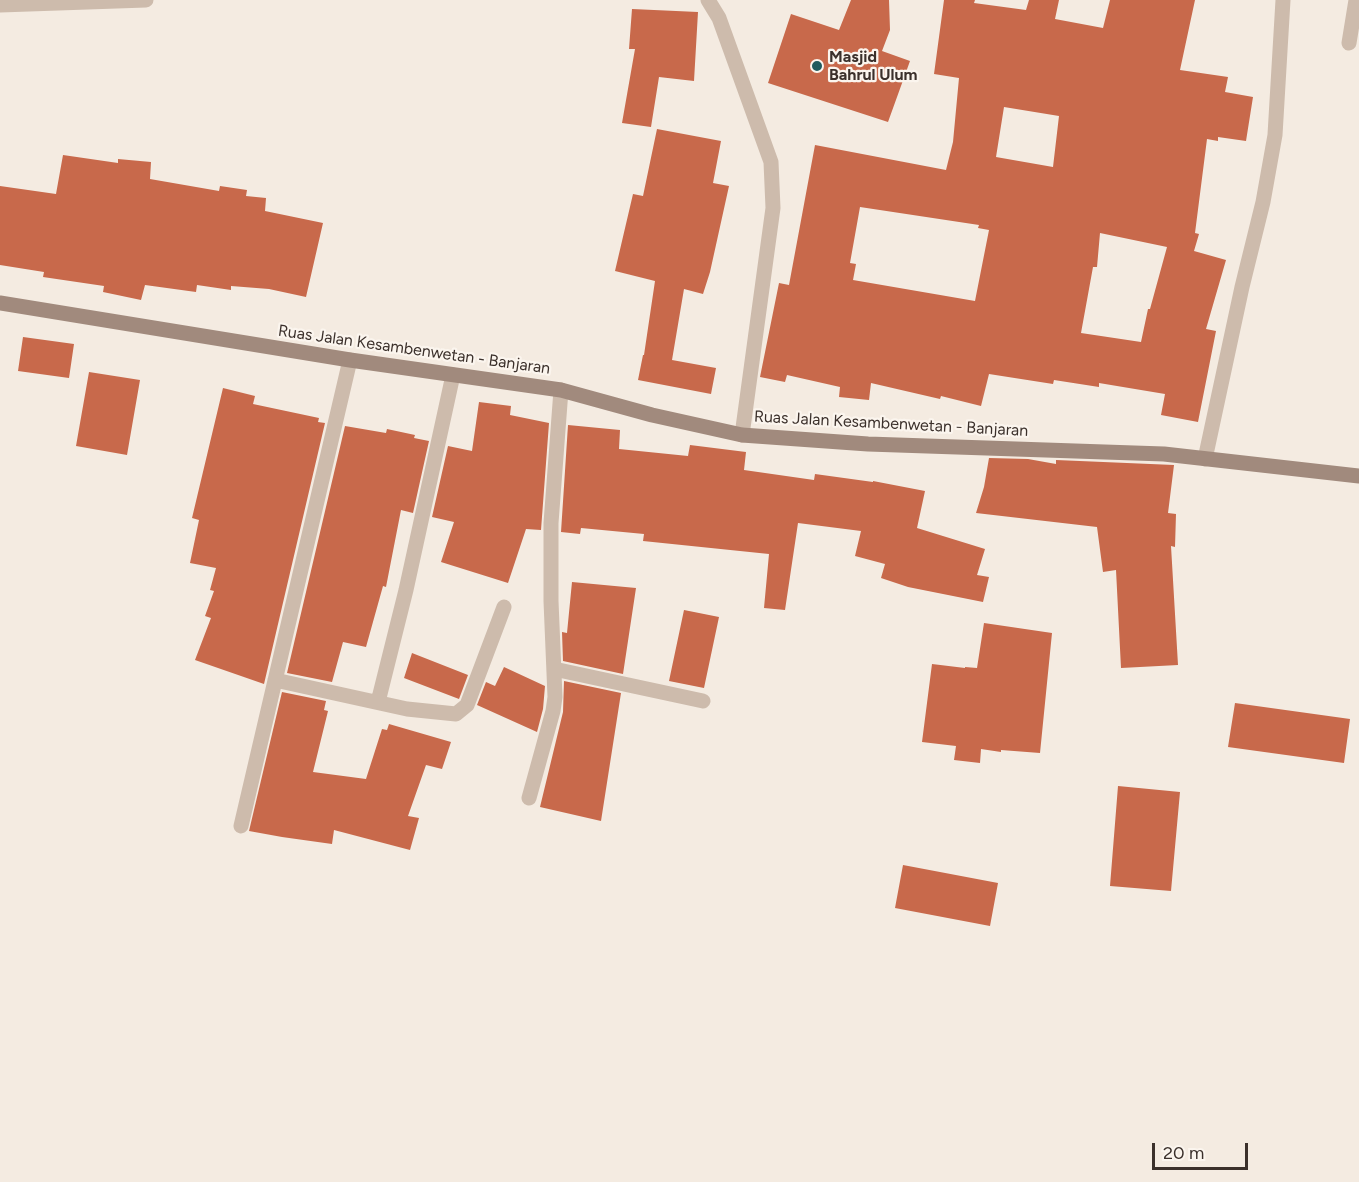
<!DOCTYPE html>
<style>
body{margin:0}
#map{position:relative;width:1359px;height:1182px;overflow:hidden;background:#f4ebe1;font-family:Figtree,sans-serif}
canvas{display:block}
.scale{position:absolute;left:1152px;top:1143px;width:96px;height:27px;box-sizing:border-box;border:3px solid #3b302b;border-top:0;padding-left:8px;font-size:18px;line-height:21px;white-space:nowrap;color:#3b302b;-webkit-text-stroke:4px #fbf5ee;paint-order:stroke}
</style>
<div id="map">
<canvas width="1359" height="1182"></canvas>
<div class="scale">20 m</div>
</div>
<script>
const context = document.querySelector('canvas').getContext('2d');
context.lineJoin = 'round';
function fillPath(path, color) { context.fillStyle = color; context.fill(path, 'evenodd'); }
const shape = rows => new Path2D(rows.map(r => 'M' + r).join(''));
function stroke(path, color, width, dash) { context.strokeStyle = color; context.lineWidth = width; context.lineCap = dash ? 'butt' : 'round'; context.setLineDash(dash || []); context.stroke(path); }
function write(font, color, halo, rows, align = 'center') {
  context.font = font + ' Figtree,sans-serif'; context.lineWidth = 4.5; context.setLineDash([]); context.textBaseline = 'middle'; context.strokeStyle = halo; context.fillStyle = color; for (const [text, x, y, turn = 0] of rows) {
    context.save(); context.translate(x, y); context.rotate((+turn || 0) * Math.PI / 180); context.textAlign = isNaN(turn) ? turn : align; if (halo) context.strokeText(text, 0, 0); context.fillText(text, 0, 0); context.restore();
  }
}
const building = shape([
 [851,0,889,0,890,30,882,51,910,61,888,122,768,83,791,14,839,30],
 [944,0,975,0,974,3,1026,10,1029,0,1059,0,1055,19,1103,28,1110,0,1195,0,1180,70,1228,77,1225,92,1253,97,1246,141,1218,137,1218,141,1207,139,1195,233,1199,234,1194,251,1226,260,1206,329,1216,331,1198,422,1161,415,1165,394,1099,383,1099,387,1054,380,1053,384,989,374,981,406,941,396,940,399,871,383,869,400,839,397,840,387,787,375,785,382,760,377,779,283,789,285,815,145,946,170,953,142,959,78,934,74],
 [1004,107,1059,116,1053,167,996,157],
 [860,207,979,225,978,228,989,230,975,301,853,280,856,264,850,263],
 [1100,233,1167,247,1150,309,1148,309,1141,342,1081,333,1093,267,1097,267],
 [632,9,698,12,694,81,659,77,651,127,622,123,635,49,629,49],
 [657,129,721,141,713,183,729,186,710,272,703,294,684,289,672,360,716,368,711,394,638,380,643,355,644,355,655,281,615,271,633,194,643,196],
 [63,155,118,163,118,159,151,162,150,179,219,191,220,186,247,190,246,196,266,198,265,211,323,223,306,297,269,289,231,286,231,290,197,285,196,292,145,285,141,300,103,292,104,286,43,277,44,272,0,265,0,186,56,194],
 [23,337,74,344,69,378,18,371],
 [89,372,140,380,127,455,76,446],
 [223,388,255,396,253,404,319,418,318,422,325,423,264,684,195,660,211,618,205,616,214,591,210,590,216,568,190,563,199,520,192,518],
 [479,402,511,406,510,415,549,423,541,530,526,529,508,583,441,562,454,522,432,517,448,446,472,451],
 [568,425,620,430,619,449,688,456,690,445,746,452,744,470,814,480,815,474,873,482,873,481,925,491,917,528,985,549,977,575,989,577,983,602,908,587,881,578,885,564,855,556,861,531,798,523,785,610,764,608,769,554,643,541,644,534,581,528,580,534,561,532],
 [345,426,386,433,387,429,415,435,414,438,429,441,413,513,401,510,386,587,383,586,366,647,343,642,332,682,287,673],
 [989,458,1028,459,1056,464,1056,460,1174,465,1168,513,1176,514,1175,547,1171,546,1178,665,1121,668,1116,570,1103,572,1097,527,976,513,984,487],
 [572,582,636,588,623,674,563,661,562,632,567,633],
 [684,610,719,617,704,688,669,681],
 [984,623,1052,633,1040,753,1001,750,1001,752,981,749,980,763,954,760,956,746,922,742,932,664,965,668,965,667,977,668],
 [412,653,468,675,459,699,404,678],
 [504,667,545,686,543,709,537,732,477,705,486,682,495,686],
 [564,681,621,693,601,821,540,807,563,712],
 [282,692,326,701,324,710,328,711,313,772,366,779,382,729,387,730,389,724,451,742,442,769,426,765,408,816,419,818,410,850,334,830,332,844,282,837,249,831],
 [1235,703,1350,719,1344,763,1228,747],
 [1118,786,1180,792,1171,891,1110,886],
 [903,865,998,883,990,926,895,908]
]);
const street = shape([
 [708,0,719,18,771,162,773,208,742,435],
 [0,5,146,0],
 [1349,43,1356,0],
 [1205,459,1242,287,1263,202,1275,135,1283,0],
 [554,669,703,701],
 [275,680,407,709,456,714,467,705,504,607],
 [378,702,406,590,453,375],
 [529,798,553,711,555,697,551,601,551,523,561,390],
 [241,826,350,360]
]);
const secondary = shape([
 [0,303,350,360,561,390,652,415,742,435,868,444,1164,454,1359,476]
]);
const markers = [
 [817,66,6,"#1f5a5e"]
];
const poiNames = [
 ["Masjid",829,57],
 ["Bahrul Ulum",829,75]
];
const streetNames = [
 ["Ruas Jalan Kesambenwetan - Banjaran",414,350,8],
 ["Ruas Jalan Kesambenwetan - Banjaran",891,424,3]
];
fillPath(building, '#c8694b');
stroke(street, '#cdbbac', 15);
stroke(secondary, '#a18a7d', 15);
for (const [x, y, r, color] of markers) { const dot = new Path2D(); dot.arc(x, y, r, 0, 2 * Math.PI); context.fillStyle = color; context.fill(dot); stroke(dot, '#fbf5ee', 2); }
write('bold 16px', '#3b302b', '#fbf5ee', poiNames, 'left');
write('16px', '#3b302b', '#fbf5ee', streetNames);
</script>
